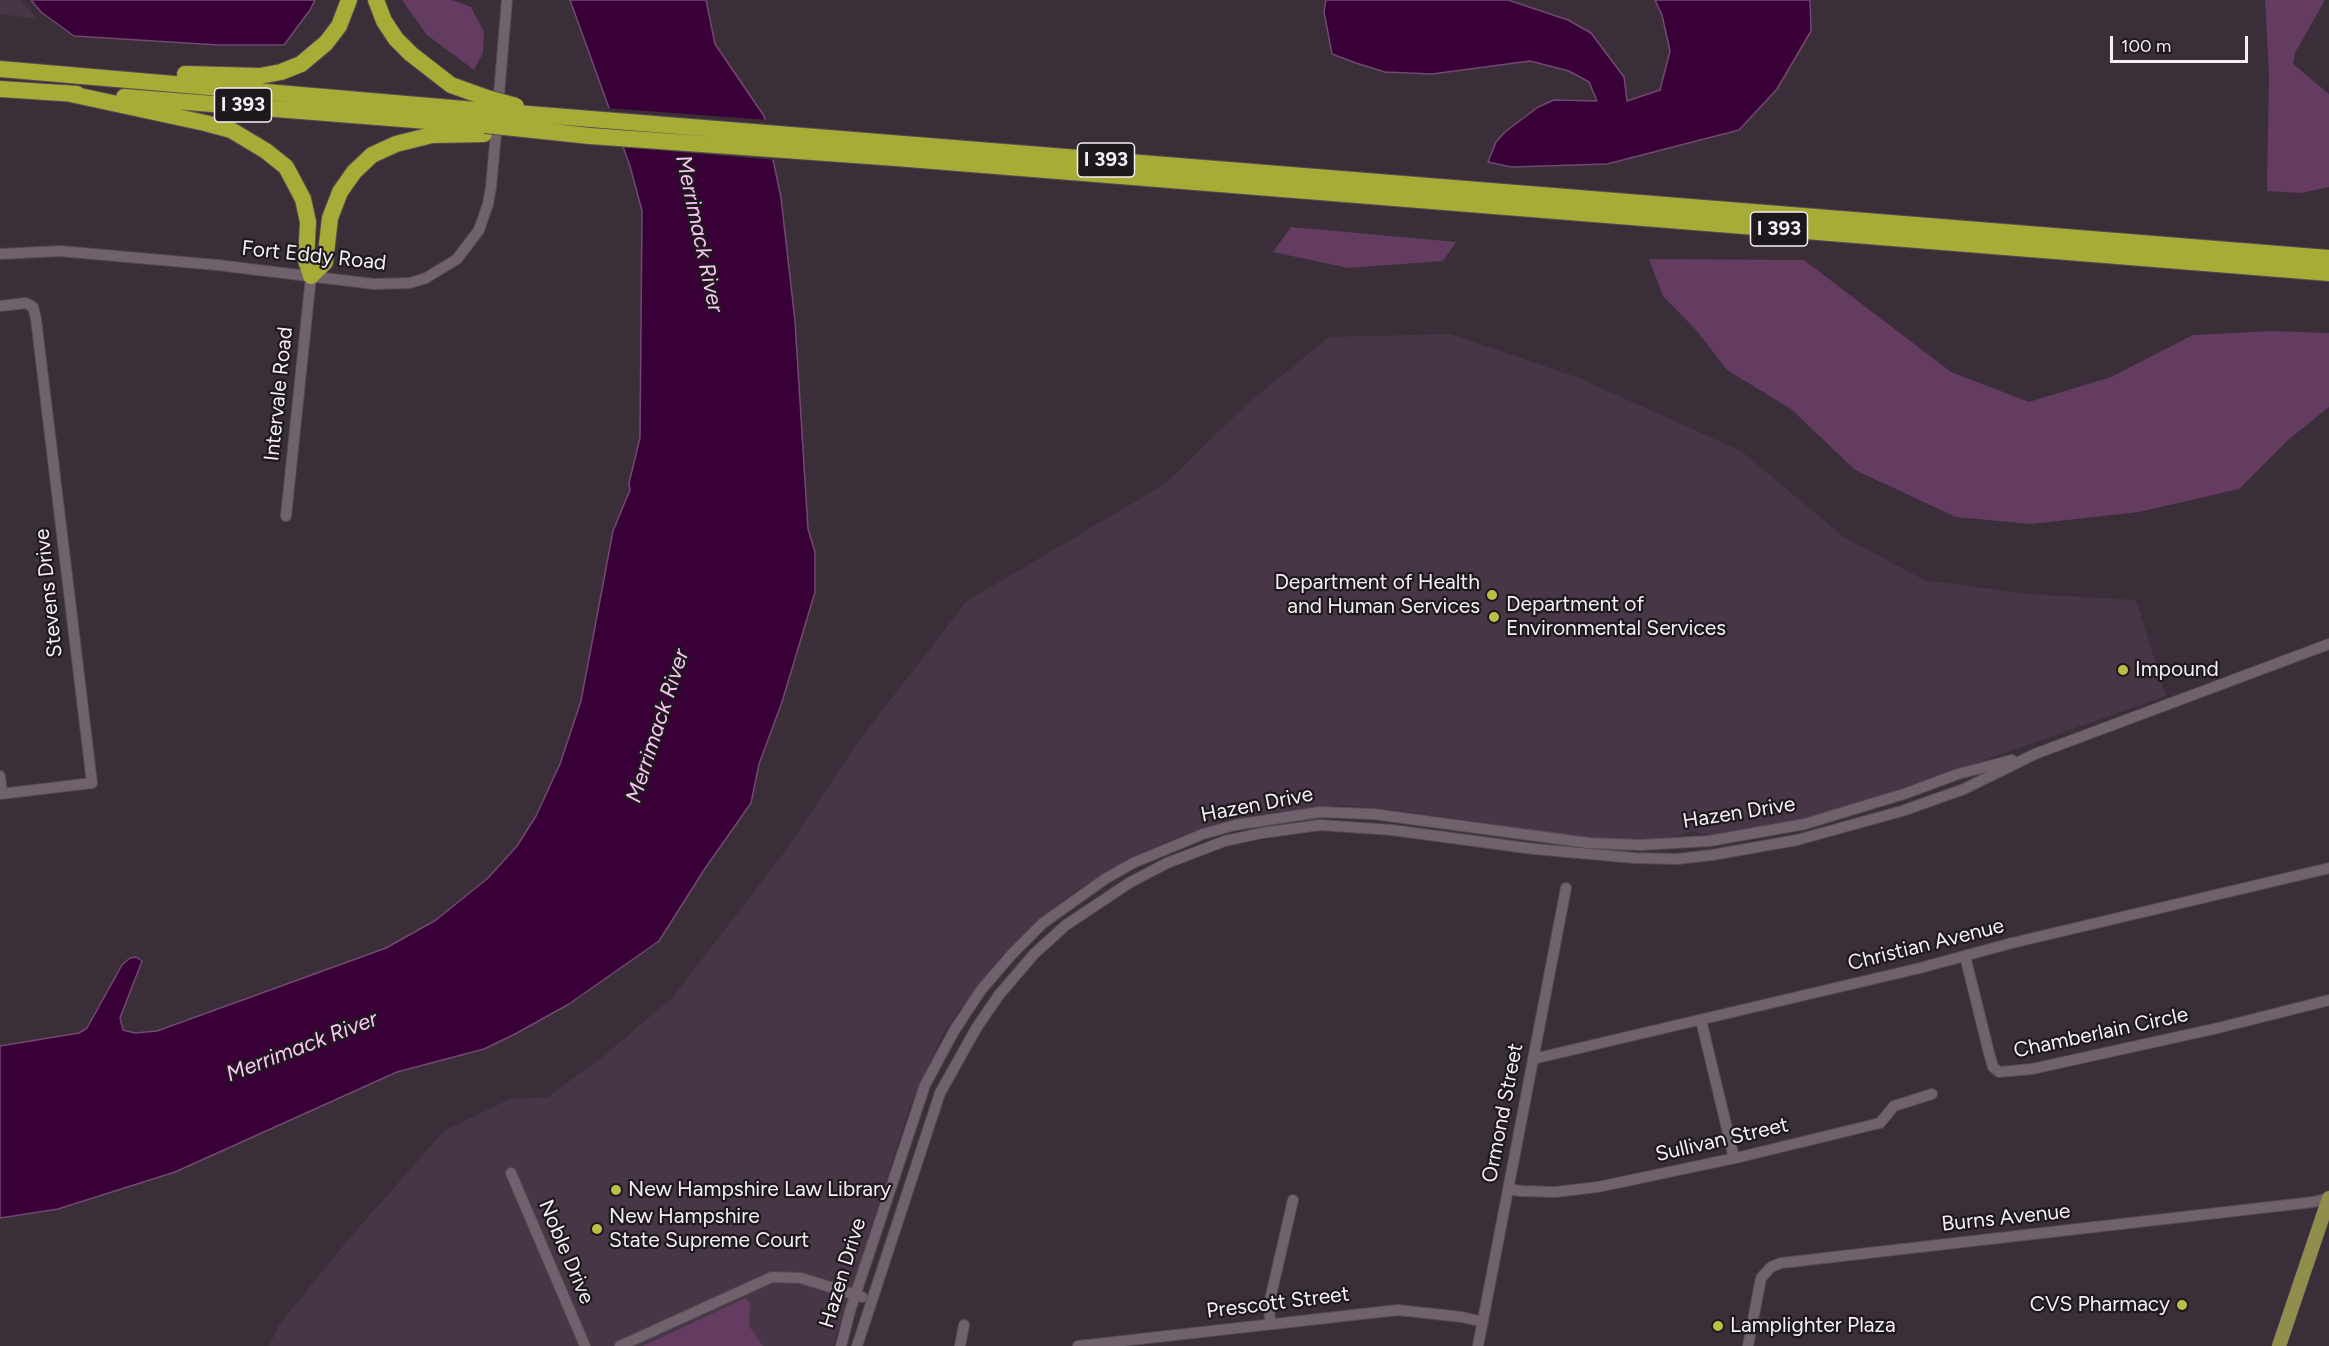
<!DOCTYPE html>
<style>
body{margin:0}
#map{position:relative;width:2329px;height:1346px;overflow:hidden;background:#3a2f39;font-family:Figtree,sans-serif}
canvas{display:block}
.scale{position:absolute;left:2110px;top:36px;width:138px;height:27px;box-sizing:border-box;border:3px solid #f7eff6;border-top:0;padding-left:8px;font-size:18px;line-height:21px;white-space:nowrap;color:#f7eff6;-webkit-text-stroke:4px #1e191d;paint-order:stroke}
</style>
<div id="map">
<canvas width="2329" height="1346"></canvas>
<div class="scale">100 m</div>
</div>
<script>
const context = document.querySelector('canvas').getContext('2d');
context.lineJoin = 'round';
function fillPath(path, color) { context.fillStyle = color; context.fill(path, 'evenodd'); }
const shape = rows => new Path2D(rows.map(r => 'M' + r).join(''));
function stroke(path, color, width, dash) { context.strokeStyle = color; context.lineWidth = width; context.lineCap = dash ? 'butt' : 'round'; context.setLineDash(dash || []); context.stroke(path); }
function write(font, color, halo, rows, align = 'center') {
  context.font = font + ' Figtree,sans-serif'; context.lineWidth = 4.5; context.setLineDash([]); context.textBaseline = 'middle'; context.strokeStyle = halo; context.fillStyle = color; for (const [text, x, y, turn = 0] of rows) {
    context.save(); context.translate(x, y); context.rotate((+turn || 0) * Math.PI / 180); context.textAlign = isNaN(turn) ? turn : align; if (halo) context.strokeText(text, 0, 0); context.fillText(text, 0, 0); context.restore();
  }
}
const built = shape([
 [0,0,21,0,37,19,0,14],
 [1450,334,1579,378,1741,451,1845,538,1924,580,2029,594,2136,600,2166,696,1930,779,1845,807,1803,819,1733,832,1709,835,1691,831,1672,839,1631,840,1591,838,1402,811,1341,805,1258,814,1224,821,1185,834,1131,857,1084,885,1047,912,1001,956,958,1012,942,1036,909,1109,833,1346,269,1346,279,1325,347,1241,444,1131,510,1099,548,1097,606,1054,673,997,784,853,861,738,967,601,1165,484,1247,404,1329,337]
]);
const green = shape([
 [402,0,452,0,471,7,484,32,483,53,474,70,427,35],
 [2265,0,2325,0,2295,53,2293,64,2329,94,2329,187,2301,193,2267,191,2269,73],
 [1291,227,1456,242,1443,261,1348,268,1273,252],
 [1649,259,1804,260,1951,372,2029,402,2111,377,2193,335,2273,331,2329,333,2329,407,2288,440,2239,489,2139,512,2031,524,1956,517,1855,470,1791,409,1727,370,1697,331,1663,296],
 [745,1298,750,1303,749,1326,763,1346,643,1346]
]);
const water = shape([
 [31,0,315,0,310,10,284,45,218,45,74,36,41,12,31,0],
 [570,0,706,0,715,44,764,116,781,198,795,321,808,529,815,552,815,592,782,702,759,764,751,803,704,870,659,941,569,1004,515,1034,484,1049,397,1072,175,1172,58,1209,0,1218,0,1046,79,1033,87,1028,122,965,130,958,136,957,142,961,120,1018,123,1030,135,1033,157,1031,386,948,436,920,488,878,517,846,536,816,560,764,581,701,613,531,630,490,629,483,640,438,642,211,630,166,570,0],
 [1326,0,1508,0,1568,20,1591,33,1624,77,1627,101,1660,90,1670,51,1662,15,1655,0,1810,0,1811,31,1777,89,1739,130,1607,164,1511,167,1488,162,1496,142,1505,132,1538,107,1554,100,1597,101,1589,82,1569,71,1530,61,1432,74,1385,72,1356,63,1332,54,1324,12,1326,0]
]);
const pier = shape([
 [606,108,768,120,776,160,620,147]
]);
const minor = shape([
 [498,106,507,0],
 [0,254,60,251,217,265,374,284,410,283,426,278,457,259,479,230,488,204,491,187,497,122],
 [0,306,26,303,33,307,36,319,92,783,0,794],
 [286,516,311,276],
 [0,776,2,793],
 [1965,956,1989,1053,1993,1067,1999,1072,2032,1069,2218,1028,2329,1000],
 [1701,1020,1734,1158],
 [1533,1059,1920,968,2012,943,2329,868],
 [511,1173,585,1346],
 [1508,1189,1521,1191,1555,1192,1598,1187,1740,1157,1880,1123,1894,1106,1932,1094],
 [1270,1323,1269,1304,1293,1200],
 [620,1346,772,1277,801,1278,862,1297],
 [841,1346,850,1311,919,1103,925,1085,954,1031,981,990,1012,954,1043,923,1105,879,1133,863,1203,834,1235,825,1320,812,1373,814,1589,843,1640,845,1709,841,1805,824,1907,793,1958,774,2012,760],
 [857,1346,940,1093,977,1027,999,995,1034,954,1066,925,1129,883,1167,863,1225,841,1262,833,1320,825,1392,830,1534,849,1635,858,1677,859,1712,855,1797,840,1902,811,1964,789,2035,754,2329,644],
 [960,1346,964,1325],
 [1078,1346,1398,1310,1462,1317,1483,1322],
 [1478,1346,1566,888],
 [1748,1346,1761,1278,1771,1267,1781,1263,2313,1202,2329,1198]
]);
const major = shape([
 [2279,1346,2329,1198]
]);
const highway = shape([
 [376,0,384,21,396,39,411,54,451,85,487,98],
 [0,69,487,111],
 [185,74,260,76,281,72,301,64,326,43,339,26,349,0],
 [0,89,77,94],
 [66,93,205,123,231,130,266,151,286,167,303,199,308,222,306,260,311,276,325,262,330,218,340,192,354,172,372,155,396,144,432,135,484,134],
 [124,97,478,125],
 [516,113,2329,258],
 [514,128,590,136,896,158,2329,273]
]);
const highwayBridge = shape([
 [487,98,516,106],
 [487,111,515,113],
 [485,125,514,128]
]);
const markers = [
 [1492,595,6,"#bac046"],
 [1494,617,6,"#bac046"],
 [2123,670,6,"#bac046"],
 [616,1190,6,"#bac046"],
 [597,1229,6,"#bac046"],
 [2182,1305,6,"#bac046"],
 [1718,1326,6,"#bac046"]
];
const shields = [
 [243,105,57],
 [1106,160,57],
 [1779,229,57]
];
const shieldNames = [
 ["I 393",243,105],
 ["I 393",1106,160],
 ["I 393",1779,229]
];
const streetNames = [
 ["Fort Eddy Road",314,256,6],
 ["Intervale Road",279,394,-84],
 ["Stevens Drive",49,593,-96],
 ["Hazen Drive",1257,805,-11],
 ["Hazen Drive",1739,813,-9],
 ["Christian Avenue",1926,945,-14],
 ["Chamberlain Circle",2101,1033,-12],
 ["Ormond Street",1503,1113,-79],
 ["Sullivan Street",1722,1140,-13],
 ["Burns Avenue",2006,1218,-6],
 ["Noble Drive",566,1252,67],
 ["Hazen Drive",843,1273,-73],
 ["Prescott Street",1278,1303,-7]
];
const poiNames = [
 ["Department of Health",1480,583,"right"],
 ["and Human Services",1480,607,"right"],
 ["Department of",1506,605],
 ["Environmental Services",1506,629],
 ["Impound",2135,670],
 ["New Hampshire Law Library",628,1190],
 ["New Hampshire",609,1217],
 ["State Supreme Court",609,1241],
 ["CVS Pharmacy",2170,1305,"right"],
 ["Lamplighter Plaza",1730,1326]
];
const waterNames = [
 ["Merrimack River",699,234,78],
 ["Merrimack River",658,726,-72],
 ["Merrimack River",302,1047,-21]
];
fillPath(built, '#473645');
fillPath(green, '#643b61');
fillPath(water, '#390038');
stroke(water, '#724871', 1.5);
fillPath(pier, '#3a2f39');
stroke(minor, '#544b53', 12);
stroke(major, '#544b53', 15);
stroke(highway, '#544b53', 18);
stroke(minor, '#6f626d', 10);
stroke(major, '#908e4c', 14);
stroke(highway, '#a6ac36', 16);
stroke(highwayBridge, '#544b53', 18, []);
stroke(highwayBridge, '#a6ac36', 16);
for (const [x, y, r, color] of markers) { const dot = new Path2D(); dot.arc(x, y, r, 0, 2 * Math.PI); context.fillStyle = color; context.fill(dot); stroke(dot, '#1e191d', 2); }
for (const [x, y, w] of shields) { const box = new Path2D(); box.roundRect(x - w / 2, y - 17, w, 34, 4.5); context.fillStyle = '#1e191d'; context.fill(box); stroke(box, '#f7eff6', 1.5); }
write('bold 20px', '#f7eff6', null, shieldNames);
write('21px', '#f7eff6', '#1e191d', streetNames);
write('21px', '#f7eff6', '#1e191d', poiNames, 'left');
write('italic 22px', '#fbc5f5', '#1e191d', waterNames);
</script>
